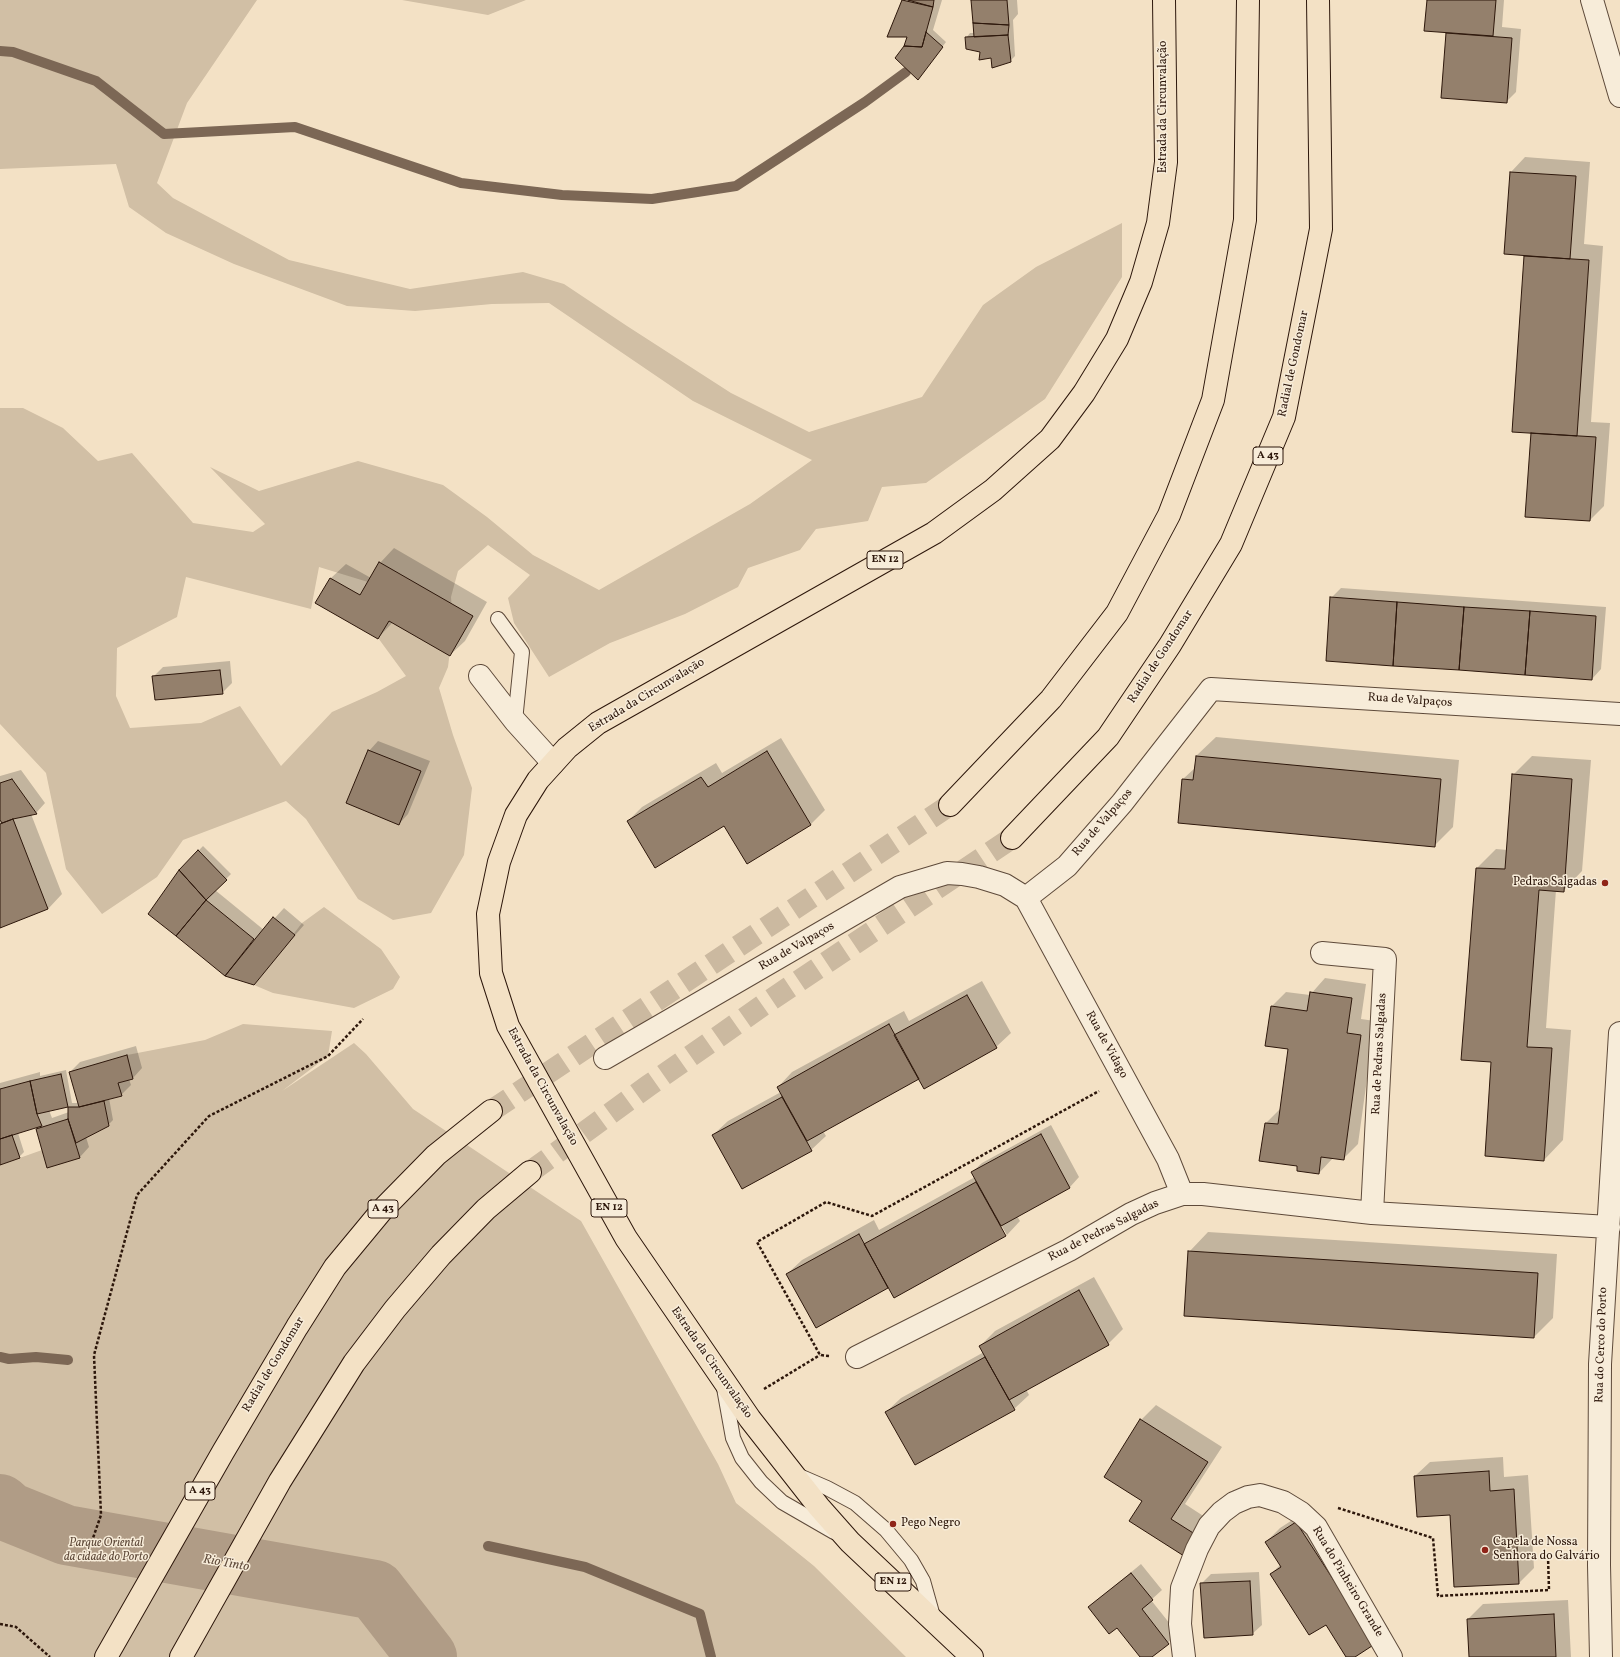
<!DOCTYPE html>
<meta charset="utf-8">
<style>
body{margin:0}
canvas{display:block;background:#f3e1c5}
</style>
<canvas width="1620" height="1657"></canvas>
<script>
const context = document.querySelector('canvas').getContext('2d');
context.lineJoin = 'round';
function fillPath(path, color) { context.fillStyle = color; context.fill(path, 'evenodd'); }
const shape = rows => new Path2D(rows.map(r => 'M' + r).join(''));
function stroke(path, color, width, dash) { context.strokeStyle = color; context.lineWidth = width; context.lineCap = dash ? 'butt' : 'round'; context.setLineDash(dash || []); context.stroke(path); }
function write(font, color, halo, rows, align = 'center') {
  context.font = font + ' Vollkorn,serif'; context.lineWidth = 3; context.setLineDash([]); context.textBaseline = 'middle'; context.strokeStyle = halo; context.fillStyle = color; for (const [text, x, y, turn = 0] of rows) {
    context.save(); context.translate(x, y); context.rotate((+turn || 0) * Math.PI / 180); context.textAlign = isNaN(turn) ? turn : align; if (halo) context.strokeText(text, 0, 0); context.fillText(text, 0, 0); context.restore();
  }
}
const green = shape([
 [0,0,257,0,187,103,157,183,173,198,289,260,410,289,523,272,564,284,627,326,731,393,809,432,922,397,983,305,1036,267,1122,223,1122,277,1045,399,926,483,882,487,868,521,816,529,800,550,748,568,738,587,685,614,610,643,549,677,514,623,508,598,530,575,488,545,458,571,451,597,453,625,448,667,439,688,453,735,472,788,464,855,431,913,393,920,358,899,306,819,286,801,183,840,157,877,102,914,66,869,46,773,0,724,0,408,23,408,63,428,98,461,132,453,193,523,253,532,265,524,210,467,259,491,358,461,443,485,487,517,533,555,599,590,750,504,812,460,693,401,549,303,492,304,415,311,347,306,234,264,166,233,129,207,116,164,0,169],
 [319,567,381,586,370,627,406,676,377,692,332,712,281,766,240,706,201,723,130,728,116,696,117,648,177,617,186,577,311,609],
 [402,0,526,0,488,15],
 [324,907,381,949,400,977,393,989,354,1008,273,993,254,985,302,923],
 [243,1024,332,1031,328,1056,282,1091,354,1043,366,1054,413,1109,581,1221,718,1464,736,1503,814,1566,906,1657,0,1657,0,1165,42,1150,80,1158,76,1143,109,1125,104,1101,121,1096,118,1083,133,1079,127,1055,205,1040]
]);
const shadow = shape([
 [903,0,942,0,933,30,946,42,922,74,905,46,908,36,888,36],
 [972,0,1017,0,1018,14,1013,20,1015,56,1010,61,992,57,981,51,966,38,970,33,975,33],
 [1428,0,1504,0,1502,27,1521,29,1516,92,1506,102,1442,97,1447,32],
 [1525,157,1590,162,1584,244,1603,246,1591,422,1610,423,1604,506,1590,520,1532,432,1513,431,1525,255,1505,253,1511,172],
 [394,548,487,602,465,641,450,655,393,622,378,638,317,602,331,578,346,564,371,578,380,563],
 [1341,588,1606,607,1601,669,1592,679,1331,598],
 [230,661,232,683,222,693,153,677,163,667],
 [1216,737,1459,760,1453,827,1434,846,1183,779,1196,767,1196,756],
 [781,738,825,810,810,825,724,825,628,821,642,807,716,763,722,773],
 [378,741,430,761,408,814,399,824,369,751],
 [1532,756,1591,760,1582,871,1563,891,1556,890,1546,1028,1571,1030,1563,1140,1544,1160,1492,1062,1477,868,1496,849,1508,850,1513,775],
 [21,770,45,803,36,813,31,814,62,894,48,909,0,927,0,776],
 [203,846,231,874,215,890,264,930,284,908,304,925,253,983,225,975,179,871],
 [1325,978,1366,984,1361,1019,1375,1021,1358,1144,1343,1159,1333,1158,1319,1173,1298,1165,1266,1123,1281,1108,1289,1049,1266,1046,1272,1006,1286,992,1310,995],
 [982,981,1011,1033,996,1047,919,1078,823,1131,826,1136,811,1150,713,1135,728,1121,781,1092,778,1087,792,1072,904,1011,909,1021],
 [136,1046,142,1068,133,1078,129,1079,131,1085,121,1095,109,1098,113,1120,108,1125,86,1137,89,1147,80,1157,48,1167,36,1127,18,1133,24,1152,19,1157,0,1164,0,1083,40,1072,40,1076,66,1070,72,1103,79,1103,70,1072,80,1062],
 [69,1106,69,1112,52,1118,49,1110],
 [1051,1125,1079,1177,1070,1187,1017,1216,1020,1221,1007,1235,1001,1225,999,1225,816,1327,787,1274,802,1260,874,1220,879,1230,975,1177,972,1172,982,1163],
 [1208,1232,1557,1254,1553,1318,1534,1337,1189,1252],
 [1094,1277,1123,1329,1108,1344,1026,1389,1029,1395,1014,1409,886,1412,901,1398,984,1352,980,1346,995,1331],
 [1156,1405,1222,1447,1185,1504,1211,1521,1199,1541,1143,1501,1105,1476,1141,1420],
 [1503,1457,1504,1477,1528,1475,1534,1568,1519,1583,1455,1586,1451,1514,1415,1476,1430,1462],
 [1311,1508,1389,1629,1374,1644,1354,1657,1347,1657,1326,1624,1271,1574,1280,1565,1266,1542,1280,1528],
 [1141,1564,1162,1590,1151,1600,1178,1634,1151,1657,1141,1657,1117,1627,1089,1607],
 [1259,1572,1262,1625,1252,1634,1201,1584,1211,1574],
 [1568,1600,1571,1657,1470,1657,1468,1619,1483,1604]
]);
const stream = shape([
 [0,51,13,52,96,81,164,134,295,127,461,183,562,195,652,199,736,186,865,102,906,72],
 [0,1357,9,1359,36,1357,68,1360],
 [488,1546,585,1567,700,1614,711,1657]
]);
const river = shape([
 [0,1504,9,1512,66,1535,375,1590,427,1657]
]);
const building = shape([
 [902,0,933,7,922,47,904,46,907,37,887,37,902,0],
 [908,0,934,0,933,7,908,0],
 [971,0,1007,0,1009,25,973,23,971,0],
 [1427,0,1496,0,1493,36,1424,31,1427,0],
 [973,23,1009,25,1008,35,974,37,973,23],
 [926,32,943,47,918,80,895,58,904,46,922,47,926,32],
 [1446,33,1512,38,1507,103,1441,98,1446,33],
 [1008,35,1011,62,992,68,991,58,979,60,980,52,966,49,965,37,1008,35],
 [1510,172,1576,176,1570,259,1504,254,1510,172],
 [1524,256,1589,260,1577,436,1512,432,1524,256],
 [1531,433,1596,437,1590,521,1525,517,1531,433],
 [379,562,473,616,450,656,389,621,378,639,315,603,330,578,360,595,379,562],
 [1330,597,1397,602,1393,666,1326,661,1330,597],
 [1397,602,1464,607,1459,670,1393,666,1397,602],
 [1464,607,1530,611,1525,675,1459,670,1464,607],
 [1530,611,1596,616,1592,680,1525,675,1530,611],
 [220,670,223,694,155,700,152,676,220,670],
 [368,750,421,771,399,825,346,803,368,750],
 [767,751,811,825,747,864,724,826,655,868,627,821,701,777,708,787,767,751],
 [1196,756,1441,779,1435,847,1178,823,1182,779,1193,780,1196,756],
 [1512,774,1572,779,1564,892,1539,890,1527,1047,1552,1048,1544,1161,1485,1156,1491,1062,1461,1060,1476,868,1505,869,1512,774],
 [12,779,37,814,13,819,2,823,0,820,0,783,12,779],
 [13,819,48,909,0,928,0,824,13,819],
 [198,850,227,880,206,900,179,870,198,850],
 [179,870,206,900,176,936,148,914,179,870],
 [206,900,254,939,225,976,176,936,206,900],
 [273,917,295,935,254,985,225,976,273,917],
 [1310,992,1352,998,1347,1033,1361,1035,1344,1160,1321,1157,1319,1174,1297,1171,1297,1166,1259,1161,1265,1123,1278,1124,1288,1049,1265,1046,1271,1006,1307,1011,1310,992],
 [967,995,997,1048,924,1089,894,1035,967,995],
 [889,1024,919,1079,807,1141,777,1087,889,1024],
 [127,1055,133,1079,118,1083,122,1096,79,1107,69,1072,127,1055],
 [61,1074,68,1107,37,1114,30,1081,61,1074],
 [30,1081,37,1114,42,1126,0,1139,0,1089,30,1081],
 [782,1097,812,1151,742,1189,712,1135,782,1097],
 [104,1101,109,1126,76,1143,68,1119,68,1107,79,1107,104,1101],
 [68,1119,80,1158,47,1168,36,1129,68,1119],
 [1041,1134,1070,1188,1001,1226,971,1172,1041,1134],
 [12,1135,20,1158,0,1165,0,1139,12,1135],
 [976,1182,1006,1236,894,1298,864,1244,976,1182],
 [859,1234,888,1288,816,1328,786,1274,859,1234],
 [1188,1251,1538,1273,1534,1338,1184,1316,1188,1251],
 [1079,1290,1109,1345,1009,1400,979,1346,1079,1290],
 [985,1357,1015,1410,915,1465,885,1412,985,1357],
 [1140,1419,1208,1462,1171,1519,1198,1536,1184,1556,1129,1521,1142,1501,1104,1477,1140,1419],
 [1489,1471,1490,1491,1514,1489,1519,1584,1454,1587,1450,1515,1417,1517,1414,1476,1489,1471],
 [1296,1522,1375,1644,1355,1657,1346,1657,1326,1625,1309,1635,1270,1574,1281,1567,1265,1542,1296,1522],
 [1131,1573,1153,1600,1142,1609,1169,1644,1152,1657,1140,1657,1117,1628,1109,1634,1088,1607,1131,1573],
 [1250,1581,1253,1635,1204,1638,1200,1583,1250,1581],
 [1554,1614,1556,1657,1469,1657,1467,1619,1554,1614]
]);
const motorwayTunnel = shape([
 [491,1111,950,805],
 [530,1172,648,1086,769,1001,1012,838]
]);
const path = shape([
 [829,1356,820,1355,757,1242,826,1202,872,1216,1099,1091],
 [764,1389,820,1355],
 [1338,1508,1433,1538,1438,1596,1549,1590,1548,1556,1571,1556],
 [85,1561,101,1515,94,1355,137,1195,209,1116,328,1056,363,1019],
 [0,1624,16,1627,50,1657]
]);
const service = shape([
 [498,619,522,652,515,721],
 [724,1388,733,1438,742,1458,761,1482,782,1502,834,1532],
 [797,1475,827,1488,855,1503,886,1530,911,1560,923,1581,934,1620]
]);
const minor = shape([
 [1592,0,1620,96],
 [480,676,515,721,553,763],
 [1026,898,1168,1159,1182,1194],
 [1322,953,1385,959,1372,1213],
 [605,1058,900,887,947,873,962,874,979,877,1005,885,1026,898,1067,866,1122,803,1211,689,1620,714],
 [857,1357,1069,1250,1131,1214,1155,1203,1182,1194,1203,1194,1372,1213,1609,1227],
 [1184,1657,1180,1624,1182,1588,1197,1549,1209,1526,1222,1512,1234,1503,1248,1497,1260,1495,1283,1502,1301,1513,1316,1527,1391,1657],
 [1601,1657,1599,1565,1600,1364,1620,1033]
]);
const primary = shape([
 [972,1657,850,1542,819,1507,750,1419,626,1238,508,1026,491,973,488,914,499,862,516,815,538,780,567,748,598,723,934,533,993,490,1050,439,1084,393,1117,339,1141,282,1158,223,1166,162,1164,0]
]);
const motorway = shape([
 [950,805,1051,699,1117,613,1169,515,1213,400,1245,220,1248,0],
 [1012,838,1108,737,1170,645,1231,544,1284,417,1321,229,1318,0],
 [106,1657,223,1452,297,1327,335,1267,383,1209,436,1155,491,1111],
 [181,1657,280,1481,354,1363,395,1309,441,1255,486,1209,530,1172]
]);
const markers = [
 [1605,883,4,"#8f2418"],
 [893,1524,4,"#8f2418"],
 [1485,1550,4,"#8f2418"]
];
const shields = [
 [1268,456,30],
 [885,560,36],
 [609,1208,36],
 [383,1209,30],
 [200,1491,30],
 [893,1582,36]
];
const shieldNames = [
 ["A 43",1268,456],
 ["EN 12",885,560],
 ["EN 12",609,1208],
 ["A 43",383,1209],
 ["A 43",200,1491],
 ["EN 12",893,1582]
];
const streetNames = [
 ["Estrada da Circunvalação",1164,107,-90],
 ["Radial de Gondomar",1294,364,-78],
 ["Radial de Gondomar",1161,657,-57],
 ["Estrada da Circunvalação",647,696,-31],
 ["Rua de Valpaços",1410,701,4],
 ["Rua de Valpaços",1103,823,-49],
 ["Rua de Valpaços",797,947,-30],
 ["Rua de Vidago",1106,1045,61],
 ["Rua de Pedras Salgadas",1380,1054,-87],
 ["Estrada da Circunvalação",542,1087,61],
 ["Rua de Pedras Salgadas",1104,1231,-27],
 ["Rua do Cerco do Porto",1602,1345,-88],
 ["Estrada da Circunvalação",711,1363,55],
 ["Radial de Gondomar",274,1365,-59],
 ["Rua do Pinheiro Grande",1347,1582,59]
];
const poiNames = [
 ["Pedras Salgadas",1597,883,"right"],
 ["Pego Negro",901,1524],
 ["Capela de Nossa",1493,1543],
 ["Senhora do Calvário",1493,1557]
];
const parkNames = [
 ["Parque Oriental",106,1544],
 ["da cidade do Porto",106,1558]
];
const waterNames = [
 ["Rio Tinto",226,1564,10]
];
fillPath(green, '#d1bfa5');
fillPath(shadow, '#0003');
stroke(stream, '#7c6755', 10);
stroke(river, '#b09c86', 60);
fillPath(building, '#94806c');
stroke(building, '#2d170b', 1);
stroke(motorwayTunnel, '#cbb9a0', 22, [22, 11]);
stroke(service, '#5e4a3a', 16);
stroke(minor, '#5e4a3a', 24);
stroke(primary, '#2d170b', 24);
stroke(motorway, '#2d170b', 24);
stroke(path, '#2d170b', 2.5, [3, 2]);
stroke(service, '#f7ecd9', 14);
stroke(minor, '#f7ecd9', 22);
stroke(primary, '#f3e1c5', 22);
stroke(motorway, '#f3e1c5', 22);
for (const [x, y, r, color] of markers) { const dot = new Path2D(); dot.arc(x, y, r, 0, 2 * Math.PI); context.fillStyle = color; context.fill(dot); stroke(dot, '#f7ecd9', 1.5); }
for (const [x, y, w] of shields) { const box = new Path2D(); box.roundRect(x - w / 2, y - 9, w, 18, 3); context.fillStyle = '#f7ecd9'; context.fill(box); stroke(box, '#2d170b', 1); }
write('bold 11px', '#2d170b', null, shieldNames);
write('12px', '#2d170b', '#f7ecd9', streetNames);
write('12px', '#2d170b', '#f7ecd9', poiNames, 'left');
write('italic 12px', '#5e4939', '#f7ecd9', parkNames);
write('italic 13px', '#614c3c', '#f7ecd9', waterNames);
</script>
